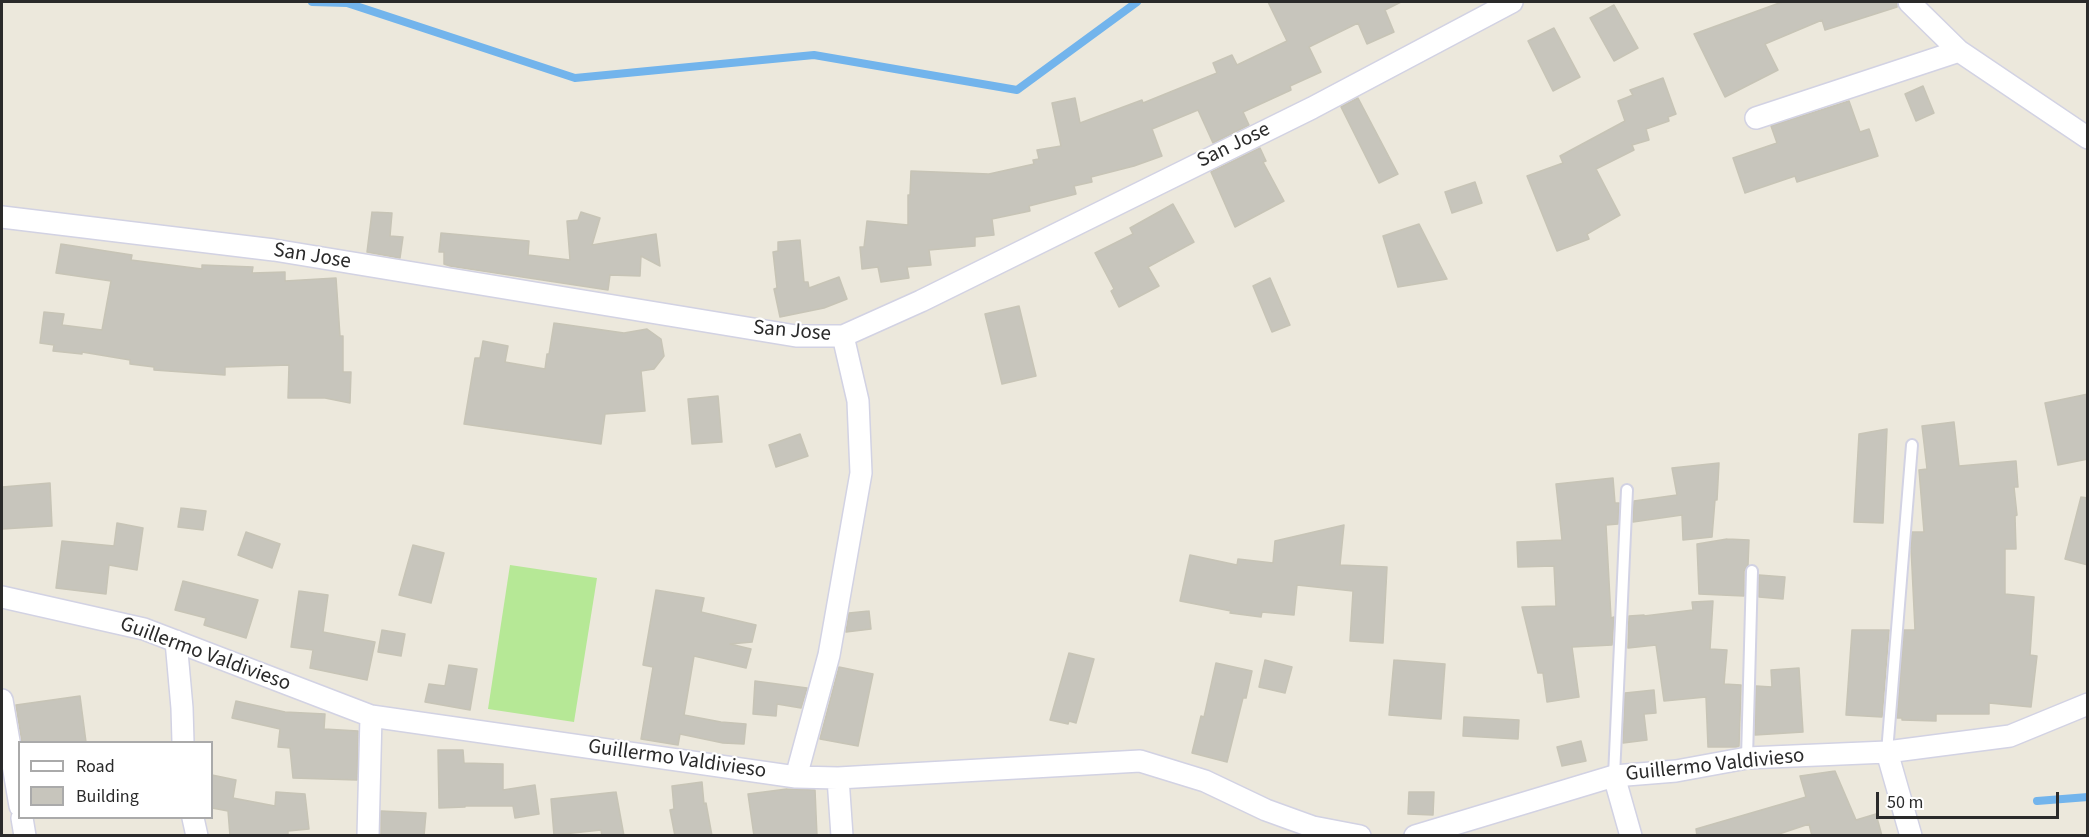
<!DOCTYPE html>
<style>
body{margin:0}
#map{position:relative;width:2089px;height:837px;overflow:hidden;background:#ece8dc;font-family:"Source Sans 3",sans-serif}
canvas{display:block}
.frame{position:absolute;inset:0;border:3px solid #2a2a2a;pointer-events:none}
.legend{position:absolute;left:18px;top:741px;width:195px;height:78px;box-sizing:border-box;background:#fff;border:2px solid #aaa;margin:0;padding:8px 10px;list-style:none;font-size:18px;color:#2a2a2a}
.legend li{display:flex;align-items:center;gap:12px;height:30px}
.legend b{width:30px;border:2px solid #aaa}
.scale{position:absolute;left:1876px;top:792px;width:183px;height:27px;box-sizing:border-box;border:3px solid #2a2a2a;border-top:0;padding-left:8px;font-size:18px;line-height:21px;white-space:nowrap;color:#2a2a2a;-webkit-text-stroke:4px #fff;paint-order:stroke}
</style>
<div id="map">
<canvas width="2089" height="837"></canvas>
<div class="frame"></div>
<ul class="legend">
<li><b style="height:8px;background:#fff"></b>Road</li>
<li><b style="height:16px;background:#c7c5bc"></b>Building</li>
</ul>
<div class="scale">50 m</div>
</div>
<script>
const context = document.querySelector('canvas').getContext('2d');
context.lineJoin = 'round';
function fillPath(path, color) { context.fillStyle = color; context.fill(path, 'evenodd'); }
const shape = rows => new Path2D(rows.map(r => 'M' + r).join(''));
function stroke(path, color, width, dash) { context.strokeStyle = color; context.lineWidth = width; context.lineCap = dash ? 'butt' : 'round'; context.setLineDash(dash || []); context.stroke(path); }
function write(font, color, halo, rows, align = 'center') {
  context.font = font + ' "Source Sans 3",sans-serif'; context.lineWidth = 4.5; context.setLineDash([]); context.textBaseline = 'middle'; context.strokeStyle = halo; context.fillStyle = color; for (const [text, x, y, turn = 0] of rows) {
    context.save(); context.translate(x, y); context.rotate((+turn || 0) * Math.PI / 180); context.textAlign = isNaN(turn) ? turn : align; if (halo) context.strokeText(text, 0, 0); context.fillText(text, 0, 0); context.restore();
  }
}
const pitch = shape([
 [510,565,597,578,574,722,488,709]
]);
const stream = shape([
 [312,2,347,3,575,78,814,55,1017,90,1137,2],
 [2037,801,2088,797]
]);
const building = shape([
 [1268,2,1401,2,1385,10,1394,32,1367,44,1358,23,1309,47,1321,72,1290,86,1291,90,1243,112,1249,125,1213,143,1198,110,1152,129,1162,156,1134,166,1091,177,1092,182,1074,186,1076,194,1029,206,1030,211,992,219,994,235,975,237,975,246,929,250,931,265,907,267,909,278,881,282,878,267,862,269,860,247,864,247,867,221,908,225,908,195,910,195,911,171,989,174,1034,164,1033,160,1039,159,1037,150,1061,146,1052,103,1075,98,1080,123,1142,100,1143,103,1217,73,1213,63,1232,55,1237,65,1287,41,1268,2],
 [1782,2,1897,2,1897,7,1825,30,1822,20,1765,44,1778,70,1725,97,1694,34,1782,2],
 [1614,5,1638,48,1614,61,1590,18,1614,5],
 [1554,28,1580,77,1553,91,1528,41,1554,28],
 [1663,78,1676,114,1668,117,1669,121,1646,129,1649,140,1632,145,1634,150,1596,169,1620,215,1587,234,1589,239,1557,251,1527,176,1563,163,1560,156,1625,121,1618,101,1633,95,1630,90,1663,78],
 [1923,86,1934,113,1916,121,1905,94,1923,86],
 [1358,98,1398,174,1379,183,1341,107,1358,98],
 [1849,101,1860,132,1869,129,1878,156,1797,182,1795,176,1745,193,1733,158,1777,143,1771,126,1849,101],
 [1260,148,1266,161,1263,162,1284,201,1235,227,1211,172,1260,148],
 [1475,182,1482,203,1452,213,1445,192,1475,182],
 [1173,204,1194,242,1148,267,1159,286,1119,307,1111,291,1114,289,1095,253,1133,234,1130,228,1173,204],
 [372,212,392,213,390,236,403,237,400,258,367,252,372,212],
 [581,212,600,218,592,245,656,234,660,266,641,256,640,276,610,275,608,290,450,266,444,264,444,252,439,252,441,233,529,241,528,255,570,260,567,221,578,220,581,212],
 [1419,224,1447,279,1398,287,1383,236,1419,224],
 [800,240,804,282,808,282,809,288,839,277,847,299,824,308,780,317,774,289,777,288,773,252,778,251,778,242,800,240],
 [61,244,132,255,131,260,202,269,202,265,253,267,252,273,285,272,285,281,336,278,340,336,343,336,343,372,351,372,350,403,325,398,288,398,289,365,225,367,225,375,154,370,154,367,130,364,130,360,82,352,82,354,53,351,54,345,40,343,44,312,64,314,62,325,102,330,111,281,56,273,61,244],
 [1270,278,1290,325,1272,332,1253,286,1270,278],
 [1019,306,1036,376,1002,384,985,314,1019,306],
 [554,323,624,333,647,329,661,339,664,356,654,369,641,371,645,411,605,414,601,444,464,424,475,358,480,358,483,341,508,346,505,362,545,369,547,354,549,354,554,323],
 [2088,394,2088,459,2058,465,2045,403,2088,394],
 [718,396,722,442,692,444,688,399,718,396],
 [1954,422,1959,466,2016,461,2018,487,2014,487,2017,515,2015,516,2016,549,2005,549,2005,594,2034,597,2030,655,2037,656,2031,707,1989,703,1989,714,1936,714,1936,721,1902,720,1902,718,1897,718,1904,630,1915,630,1911,547,1912,532,1924,532,1919,470,1927,469,1922,426,1954,422],
 [1887,429,1883,523,1854,522,1859,434,1887,429],
 [800,434,808,456,776,467,769,445,800,434],
 [1719,463,1717,500,1715,500,1712,537,1683,540,1682,515,1633,522,1634,501,1677,495,1672,468,1719,463],
 [1613,478,1615,503,1619,503,1618,524,1606,525,1611,618,1614,617,1612,645,1572,647,1579,697,1547,702,1543,673,1538,673,1522,607,1556,606,1554,566,1518,567,1517,542,1562,540,1556,484,1613,478],
 [50,483,52,526,2,529,2,487,50,483],
 [2081,497,2088,498,2088,565,2065,559,2081,497],
 [181,508,206,511,203,530,178,527,181,508],
 [117,523,143,528,137,570,109,565,106,594,56,588,62,541,114,546,117,523],
 [1344,525,1340,565,1387,567,1383,643,1350,641,1353,591,1297,585,1294,615,1262,612,1261,617,1230,613,1231,611,1180,601,1190,555,1237,565,1238,559,1273,563,1275,541,1344,525],
 [246,532,280,544,272,568,238,555,246,532],
 [1727,539,1749,540,1748,565,1744,571,1744,596,1699,594,1697,544,1727,539],
 [413,545,444,553,431,603,399,595,413,545],
 [1759,575,1785,577,1783,599,1759,597,1759,575],
 [183,581,258,600,246,638,204,625,206,618,175,610,183,581],
 [656,590,704,598,701,612,756,625,752,642,730,644,751,649,746,668,694,656,684,715,721,722,746,724,744,744,723,743,680,734,678,745,641,739,653,667,643,665,656,590],
 [299,591,328,595,323,632,375,642,367,680,310,668,313,650,291,647,299,591],
 [1713,601,1710,649,1727,650,1724,684,1741,685,1739,746,1736,747,1708,747,1706,697,1664,701,1656,645,1628,648,1629,616,1644,615,1644,616,1693,610,1692,602,1713,601],
 [869,611,871,629,846,632,849,613,869,611],
 [382,630,405,634,401,656,378,652,382,630],
 [1852,630,1889,630,1882,717,1846,715,1852,630],
 [1069,653,1094,659,1076,723,1069,721,1068,724,1050,720,1069,653],
 [1265,660,1292,667,1285,693,1259,687,1265,660],
 [1394,660,1445,664,1441,719,1389,715,1394,660],
 [1216,663,1252,671,1246,698,1243,698,1227,762,1192,753,1201,716,1204,717,1216,663],
 [449,665,477,669,470,710,425,702,429,684,445,686,449,665],
 [839,667,873,674,858,746,820,739,839,667],
 [1799,668,1803,732,1755,735,1756,686,1772,687,1771,670,1799,668],
 [755,681,807,688,801,708,777,704,776,716,753,714,755,681],
 [1654,690,1656,713,1644,714,1647,740,1623,743,1625,693,1654,690],
 [80,696,86,742,22,742,16,705,80,696],
 [236,701,285,712,325,714,324,729,358,731,357,780,293,778,290,748,278,747,280,729,232,718,236,701],
 [1464,717,1519,720,1518,739,1463,736,1464,717],
 [1581,741,1586,761,1562,766,1557,747,1581,741],
 [438,750,463,750,464,763,503,764,503,790,535,785,539,814,515,818,513,806,465,806,465,807,439,808,438,750],
 [1835,771,1856,820,1876,814,1882,836,1812,836,1809,824,1773,836,1697,836,1696,829,1806,797,1800,776,1835,771],
 [212,775,236,780,233,798,275,806,276,792,305,794,309,829,288,831,288,836,230,836,228,811,212,808,212,775],
 [702,782,704,804,706,803,712,836,675,836,670,810,674,809,672,786,702,782],
 [787,789,815,790,817,836,754,836,748,794,787,789],
 [616,792,624,836,602,836,601,830,554,835,551,799,616,792],
 [1409,792,1434,792,1433,815,1408,814,1409,792],
 [381,811,426,813,424,836,381,836,381,811]
]);
const service = shape([
 [1887,752,1912,445],
 [1747,758,1752,571],
 [1614,776,1627,490]
]);
const minor = shape([
 [1909,2,1959,51,2088,138],
 [1756,118,1959,51],
 [2,217,274,250,796,336,843,336,921,301,1312,108,1512,2],
 [2,597,144,629,371,716,796,777,838,778,1140,761,1205,781,1266,810,1313,827,1360,836],
 [176,641,182,708,183,742],
 [2,700,20,806],
 [1887,752,1911,836],
 [1614,776,1631,836],
 [796,777,829,655,861,473,858,401,843,336],
 [838,778,842,836],
 [22,818,25,836],
 [193,818,197,836],
 [368,836,371,716],
 [1415,836,1614,776,1676,771,1747,758,1887,752,2010,736,2088,704]
]);
const streetNames = [
 ["San Jose",1234,146,-26],
 ["San Jose",312,257,9],
 ["San Jose",792,332,5],
 ["Guillermo Valdivieso",205,655,20],
 ["Guillermo Valdivieso",677,760,8],
 ["Guillermo Valdivieso",1715,766,-6]
];
fillPath(pitch, '#b6e896');
stroke(stream, '#72b4ec', 8);
fillPath(building, '#c7c5bc');
stroke(building, '#c7c4b6', 1.5);
stroke(service, '#d2d2e3', 14);
stroke(minor, '#d2d2e3', 24);
stroke(service, '#fff', 10);
stroke(minor, '#fff', 21);
write('21px', '#2a2a2a', '#fff', streetNames);
</script>
